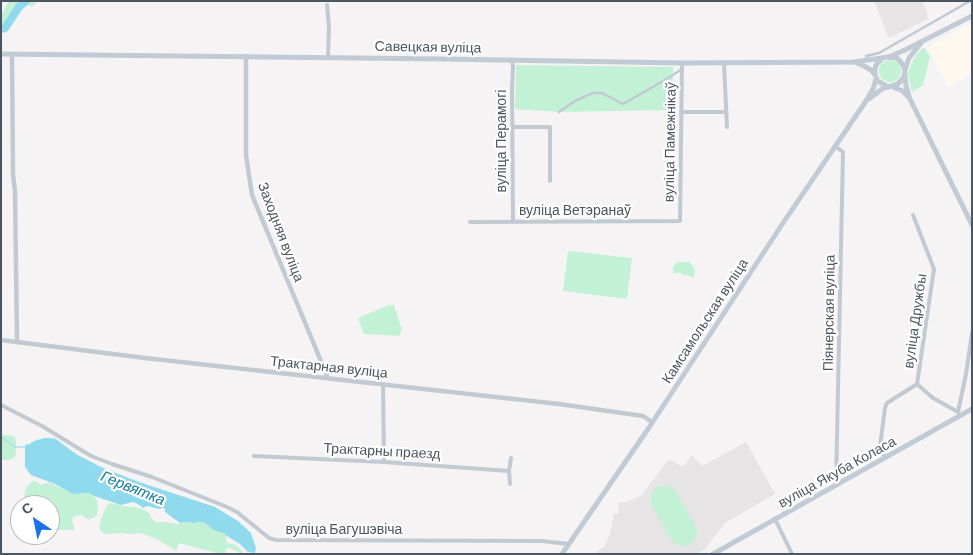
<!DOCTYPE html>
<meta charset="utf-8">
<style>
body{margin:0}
#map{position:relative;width:973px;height:555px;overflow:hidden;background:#f5f3f3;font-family:Barlow,sans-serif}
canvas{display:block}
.frame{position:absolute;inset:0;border:2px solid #4a5661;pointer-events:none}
.north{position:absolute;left:10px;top:495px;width:50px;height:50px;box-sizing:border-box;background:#fff;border:1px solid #b7bbc0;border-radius:50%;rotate:326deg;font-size:14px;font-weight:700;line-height:20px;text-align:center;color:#4a5661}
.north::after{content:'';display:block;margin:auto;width:18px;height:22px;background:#1a73e8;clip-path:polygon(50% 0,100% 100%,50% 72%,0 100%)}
</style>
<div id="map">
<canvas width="973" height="555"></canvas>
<div class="frame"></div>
<div class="north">С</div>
</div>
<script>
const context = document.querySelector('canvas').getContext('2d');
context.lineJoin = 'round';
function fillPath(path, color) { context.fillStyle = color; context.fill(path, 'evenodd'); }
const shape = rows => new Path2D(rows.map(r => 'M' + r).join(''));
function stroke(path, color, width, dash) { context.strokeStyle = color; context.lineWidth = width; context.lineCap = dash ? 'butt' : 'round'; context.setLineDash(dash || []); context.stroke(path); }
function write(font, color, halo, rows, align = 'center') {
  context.font = font + ' Barlow,sans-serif'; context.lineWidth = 4.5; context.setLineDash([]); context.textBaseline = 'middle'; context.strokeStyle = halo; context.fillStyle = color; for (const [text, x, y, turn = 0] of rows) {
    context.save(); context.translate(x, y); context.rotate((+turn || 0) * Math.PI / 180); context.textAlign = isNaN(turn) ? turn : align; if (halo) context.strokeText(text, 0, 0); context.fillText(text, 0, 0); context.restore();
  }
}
const commercial = shape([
 [972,23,972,74,948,87,927,47]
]);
const education = shape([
 [874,1,922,1,927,12,928,19,889,38],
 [746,442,775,494,725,523,705,549,696,554,598,554,597,551,604,547,610,534,614,514,618,514,619,502,627,502,641,496,669,459,683,467,692,455,702,466]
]);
const green = shape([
 [9,1,38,1,34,5,32,6,25,4,21,5,19,6,17,15,3,25,1,28,1,15],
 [924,47,930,57,923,85,912,92,908,74,912,62,916,55],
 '879 71a11 11 0 1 1 22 0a11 11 0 1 1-22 0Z',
 [516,65,673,67,673,110,559,112,515,109],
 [568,251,632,258,627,299,563,291],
 [677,262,690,262,695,270,694,278,687,275,685,276,680,273,673,273,673,267],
 [389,305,394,305,402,330,399,336,364,334,358,318],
 [1,435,13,436,15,438,16,442,16,451,15,457,9,460,1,460],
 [32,481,36,481,41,485,49,482,73,494,84,493,91,494,97,500,98,506,97,515,93,518,89,520,81,515,73,517,72,521,75,529,74,530,57,530,50,531,50,505,22,505,26,488],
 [663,486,668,486,673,488,676,492,695,525,697,531,697,536,694,541,690,545,685,546,680,546,675,544,671,540,652,506,651,501,651,496,653,491,657,487],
 [110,503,123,506,139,508,146,511,149,513,152,519,156,522,167,522,178,524,185,522,194,523,199,522,205,523,226,534,227,536,226,541,227,543,236,545,243,552,242,553,240,553,230,548,226,549,225,554,221,554,179,543,176,551,157,539,140,533,129,534,121,533,104,534,99,528,101,519,106,507,108,504]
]);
const water = shape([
 [44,438,51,438,56,439,76,454,101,467,136,481,215,507,238,521,251,533,256,548,255,553,248,552,240,544,227,536,225,534,214,530,205,523,199,522,194,523,185,522,180,523,165,512,165,509,164,508,159,509,147,506,143,508,138,504,133,502,121,505,94,496,89,493,73,494,55,484,31,475,25,467,25,447,26,444,28,445,34,441]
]);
const stream = shape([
 [1,436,15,447,25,447]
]);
const river = shape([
 [1,29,5,28,19,7,26,1]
]);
const pedestrian = shape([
 [866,56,879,53,970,1],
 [559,112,575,101,593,93,602,93,623,104,665,80,682,69]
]);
const minor = shape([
 [327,5,329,27,328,58],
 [512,60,513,67,512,88,513,222],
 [724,63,727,127],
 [681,112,726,112],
 [512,127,550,127,550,181],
 [835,146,843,152,836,485],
 [913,215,934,269,917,384,933,398,958,412],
 [470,222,680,221,682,63],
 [383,384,384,462],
 [1,405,42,426,91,456,112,464,152,477,227,507,237,512,269,538,276,540,542,541,569,544],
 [958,412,966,374,972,333],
 [254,456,384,462,509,471],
 [885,458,880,446,885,408,887,403,917,384],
 [510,484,509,471,511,458],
 [775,519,792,554]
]);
const tertiary = shape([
 [12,54,13,175,15,191,17,341],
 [246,56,246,155,252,195,328,378],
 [1,340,145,358,559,404,643,416,652,422]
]);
const secondary = shape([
 [1,54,442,59,682,63,854,62,888,57,897,58,903,65,905,70,904,77,898,84,888,87,878,81,875,75,875,70,876,65,882,58],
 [891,56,905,50,972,16],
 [857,63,864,66,871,70,875,75],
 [905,70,909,58,921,43],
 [905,75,906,86,910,99,972,225],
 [893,87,903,91,910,99],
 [869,99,882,89,888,87],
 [562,554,648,429,783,223,866,101,873,89,876,79],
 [713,554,972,409]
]);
const streetNames = [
 ["Савецкая вуліца",428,47,1],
 ["вуліца Перамогі",501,141,-90],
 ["вуліца Памежнікаў",670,142,-89],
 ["вуліца Ветэранаў",575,210],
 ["Заходняя вуліца",281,232,69],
 ["Піянерская вуліца",829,313,-89],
 ["Камсамольская вуліца",705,321,-57],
 ["вуліца Дружбы",915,321,-82],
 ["Трактарная вуліца",329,367,6],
 ["Трактарны праезд",382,451,3],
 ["вуліца Якуба Коласа",837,472,-29],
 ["вуліца Багушэвіча",344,529]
];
const waterNames = [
 ["Гервятка",133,488,22]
];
fillPath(commercial, '#fdf9ef');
fillPath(education, '#e6e4e5');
fillPath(green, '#c3f1d5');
fillPath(water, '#90daee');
stroke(stream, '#90daee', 1);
stroke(river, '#90daee', 8);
stroke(pedestrian, '#c1cad2', 2.5);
stroke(minor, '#c1cad2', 4);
stroke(tertiary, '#c1cad2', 4.5);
stroke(secondary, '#c1cbd6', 5);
write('14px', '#4a5661', '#fff', streetNames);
write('italic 15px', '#0c7c9b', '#fff', waterNames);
</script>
